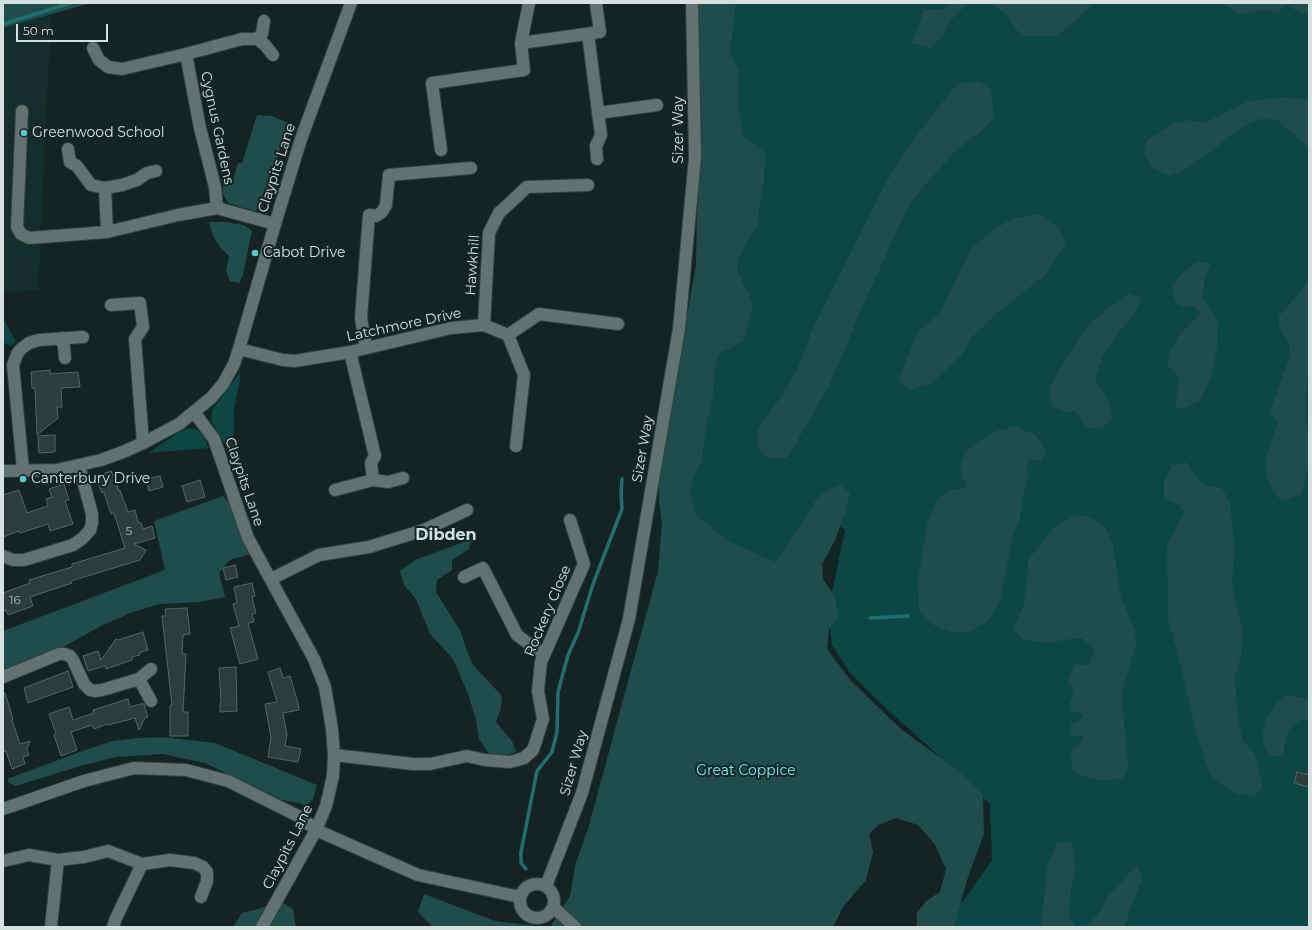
<!DOCTYPE html>
<style>
body{margin:0}
#map{position:relative;width:1312px;height:930px;overflow:hidden;background:#142424;font-family:Montserrat,sans-serif}
canvas{display:block}
.frame{position:absolute;inset:0;border:4px solid #d6e0df;pointer-events:none}
.scale{position:absolute;left:16px;top:24px;width:92px;height:18px;box-sizing:border-box;border:2px solid #d6e0df;border-top:0;padding-left:5px;font-size:12px;line-height:14px;white-space:nowrap;color:#d6e0df;-webkit-text-stroke:3px #142424;paint-order:stroke}
</style>
<div id="map">
<canvas width="1312" height="930"></canvas>
<div class="frame"></div>
<div class="scale">50 m</div>
</div>
<script>
const context = document.querySelector('canvas').getContext('2d');
context.lineJoin = 'round';
function fillPath(path, color) { context.fillStyle = color; context.fill(path, 'evenodd'); }
const shape = rows => new Path2D(rows.map(r => 'M' + r).join(''));
function stroke(path, color, width, dash) { context.strokeStyle = color; context.lineWidth = width; context.lineCap = dash ? 'butt' : 'round'; context.setLineDash(dash || []); context.stroke(path); }
function write(font, color, halo, rows, align = 'center') {
  context.font = font + ' Montserrat,sans-serif'; context.lineWidth = 4; context.setLineDash([]); context.textBaseline = 'middle'; context.strokeStyle = halo; context.fillStyle = color; for (const [text, x, y, turn = 0] of rows) {
    context.save(); context.translate(x, y); context.rotate((+turn || 0) * Math.PI / 180); context.textAlign = isNaN(turn) ? turn : align; if (halo) context.strokeText(text, 0, 0); context.fillText(text, 0, 0); context.restore();
  }
}
const built = shape([
 [51,15,38,290,3,293,3,28]
]);
const green = shape([
 [716,3,1309,3,1309,927,951,927,954,914,992,860,990,804,928,746,889,711,850,673,832,645,828,611,845,530,823,512,754,590,670,530,687,441],
 [3,318,16,342,11,346,3,342],
 [239,374,241,375,234,409,233,446,227,448,212,422,211,417,213,408],
 [189,428,196,429,203,435,209,448,148,453,181,431]
]);
const forest = shape([
 [3,3,91,3,3,28],
 [696,3,736,3,730,54,739,71,739,111,743,136,765,151,764,183,756,228,738,259,737,272,745,286,753,304,744,341,720,353,715,365,713,396,706,426,701,464,692,478,691,495,695,514,728,541,775,562,807,516,817,498,828,490,840,484,850,493,846,510,835,540,822,564,823,579,835,597,838,616,829,629,827,649,851,681,902,730,962,773,983,795,984,834,968,877,954,927,917,927,917,913,926,901,940,892,946,869,934,843,918,825,896,818,878,825,869,834,873,852,866,880,843,907,833,927,550,927,570,896,576,862,588,829,658,571,662,523,659,501,659,474,696,265,699,113],
 [948,3,968,3,951,20,943,36,930,48,912,43,924,10,935,10,947,8],
 [989,3,1092,3,1092,5,1058,36,1021,36,1005,13],
 [1222,3,1309,3,1309,12,1301,13,1286,5,1276,12,1260,10,1240,14],
 [979,81,991,89,994,117,979,133,954,152,910,203,862,307,843,354,826,392,787,458,768,458,757,447,758,430,790,383,802,359,811,332,884,186,909,145,957,84],
 [1286,97,1309,100,1309,148,1278,120,1261,119,1241,128,1188,168,1170,176,1152,168,1144,154,1147,140,1174,123,1190,120,1205,123,1248,101],
 [257,115,272,116,288,123,262,208,254,211,228,203,223,194,223,179,232,183,238,163,242,163],
 [1038,214,1060,228,1066,244,1044,276,994,316,973,336,959,358,949,368,930,384,909,390,898,380,919,330,940,313,970,250,991,232,1011,219],
 [209,222,225,222,244,225,252,231,243,275,239,283,230,281,226,271,229,256,220,247,213,236],
 [1198,261,1210,264,1204,280,1203,297,1218,322,1217,349,1211,377,1200,401,1183,409,1175,407,1180,377,1167,366,1170,353,1178,336,1200,313,1193,306,1181,307,1176,303,1171,287,1183,273],
 [1309,279,1309,362,1305,406,1308,436,1309,465,1301,495,1281,501,1273,490,1268,480,1265,462,1278,421,1269,413,1290,357,1289,343,1279,327,1279,316,1293,300],
 [1130,293,1141,298,1135,313,1120,331,1102,358,1095,379,1109,403,1112,418,1102,429,1089,428,1083,424,1079,415,1074,411,1065,412,1052,406,1049,388,1079,338,1091,323,1112,305],
 [1013,426,1034,434,1043,445,1046,452,1041,461,1029,459,1027,467,1029,477,1022,500,1020,520,1013,533,1001,599,988,621,969,632,951,632,931,624,919,611,918,579,927,525,935,503,947,491,966,487,960,466,965,452,977,442,994,432],
 [1186,462,1192,472,1203,485,1222,488,1230,503,1235,550,1232,580,1235,602,1243,632,1241,655,1235,678,1238,722,1243,741,1255,754,1263,788,1253,796,1236,794,1224,786,1209,773,1197,736,1177,650,1168,619,1167,545,1185,512,1177,504,1164,499,1164,482,1172,466],
 [223,496,234,507,251,554,230,560,219,573,225,597,200,602,160,604,130,613,101,626,65,646,3,671,3,631,165,570,154,521],
 [1074,515,1090,517,1105,527,1113,545,1121,598,1135,629,1136,645,1122,692,1126,751,1129,766,1121,779,1101,780,1088,778,1072,771,1071,757,1073,748,1080,744,1084,736,1072,736,1070,732,1071,724,1076,723,1083,717,1079,713,1071,711,1070,703,1073,696,1072,687,1067,681,1074,664,1089,665,1095,649,1082,638,1064,640,1048,643,1023,640,1013,629,1023,607,1027,582,1028,560,1054,528],
 [472,539,469,549,452,560,452,570,437,580,436,592,461,632,466,648,473,665,502,696,501,708,496,722,512,741,516,752,503,756,489,754,479,739,476,720,468,694,453,659,430,634,416,599,404,585,400,571,415,560],
 [1288,695,1309,699,1309,720,1300,720,1288,731,1285,742,1283,757,1269,756,1263,745,1263,733,1267,716,1276,704],
 [162,737,215,743,317,785,313,799,306,806,299,803,282,800,205,763,163,754,116,757,80,766,16,786,9,783,7,779,88,749,112,741,139,738],
 [1071,841,1076,864,1071,891,1068,916,1076,927,1041,927,1047,866,1057,843],
 [1137,865,1142,879,1124,927,1083,927,1095,918,1109,895],
 [424,894,495,921,545,927,433,927,418,912],
 [280,901,293,909,296,927,233,927,242,913,258,909]
]);
const stream = shape([
 [3,24,71,3],
 [870,618,908,616],
 [526,869,521,863,521,852,537,771,552,752,557,732,558,692,568,655,578,633,593,584,622,509,621,493,622,479]
]);
const building = shape([
 [50,370,50,374,78,372,80,387,61,388,62,407,57,407,58,418,37,435,35,388,32,388,31,372,50,370],
 [55,435,55,452,39,453,38,436,55,435],
 [111,471,119,491,120,490,128,512,135,510,138,522,141,523,143,529,152,526,155,538,134,544,146,550,140,560,71,581,72,583,30,597,33,606,8,615,6,610,3,611,3,593,30,583,29,580,72,567,72,564,125,548,114,513,111,514,104,492,102,493,96,479,98,479,97,476,111,471],
 [160,476,163,487,149,491,146,479,160,476],
 [200,480,205,497,187,502,182,486,200,480],
 [64,484,69,500,65,501,73,524,50,531,48,524,20,533,19,531,3,537,3,495,19,490,27,513,48,506,46,499,52,497,49,489,64,484],
 [235,565,238,577,226,580,223,568,235,565],
 [252,583,255,596,252,597,256,613,252,614,254,622,248,623,258,659,240,664,230,628,239,626,233,604,237,603,234,587,252,583],
 [187,608,190,634,183,635,182,654,186,654,183,712,188,712,188,736,170,736,170,706,172,705,162,616,166,616,165,609,187,608],
 [143,632,148,650,139,653,140,655,132,657,132,660,106,669,105,666,88,671,83,656,98,651,101,660,116,639,118,640,143,632],
 [236,667,237,711,220,712,220,703,221,702,219,668,236,667],
 [280,668,283,678,290,676,298,703,299,710,283,713,287,735,285,746,301,749,298,762,268,757,271,738,265,704,277,702,268,672,280,668],
 [68,671,73,687,28,703,24,688,68,671],
 [3,693,5,693,13,719,12,720,20,744,30,741,27,749,29,755,23,757,25,764,12,769,6,751,3,752,3,693],
 [128,699,130,707,140,704,144,704,148,717,145,718,139,730,135,718,108,725,107,724,94,729,92,725,71,732,77,750,61,756,54,735,56,734,49,714,69,707,73,720,94,713,93,710,128,699],
 [1297,772,1309,775,1309,787,1294,783,1297,772]
]);
const minor = shape([
 [588,34,601,135,596,146,597,159],
 [257,39,262,34,264,21],
 [521,43,600,32,596,3],
 [93,48,99,60,108,67,122,69,186,54,242,39,257,39,265,45,273,55],
 [186,54,200,128,215,187,217,208],
 [22,111,17,227,21,234,29,238,107,232,178,215,217,208,275,224],
 [598,113,657,105],
 [68,149,70,162,77,166,91,185,105,188,122,185,137,180,147,173,156,171],
 [441,150,432,83,524,70,521,43,529,3],
 [105,188,107,232],
 [111,305,140,303,143,327,135,339,143,443],
 [484,325,489,233,499,213,527,187,588,185],
 [508,335,539,314,618,324],
 [63,338,65,358],
 [366,348,361,318,369,215,376,216,382,212,386,205,389,175,471,168],
 [239,349,283,360,295,361,350,352,451,328,484,325,508,335,524,375,516,446],
 [350,352,375,456,371,463,373,480],
 [194,412,214,439,248,538,314,659,325,687,332,729,334,755,333,776,326,806,316,830,262,927],
 [23,470,13,365,17,354,21,349,29,343,39,340,83,337],
 [3,471,57,470,101,460,123,452,143,443,179,424,211,398,223,384,234,364,239,349,275,224,301,139,351,3],
 [335,490,373,480,388,482,403,478],
 [3,556,13,560,24,560,73,545,83,538,90,530,92,523,92,514,79,466],
 [464,577,483,568,517,635,544,655],
 [271,579,319,555,369,547,424,530,467,510],
 [3,677,59,654,64,654,70,656,73,660,84,684,90,690,95,691,102,690,139,679],
 [151,701,139,679,151,669],
 [334,755,413,764,430,764,467,756,485,760,510,762,524,758,533,750,543,719,538,691,541,662,584,564,570,520],
 [3,809,84,781,134,768,186,770,228,781,300,817,316,830,418,875,520,897],
 [3,861,29,855,58,860,84,857,108,851,142,864,116,918,113,927],
 [142,864,170,860,194,863,203,867,207,872,207,881,201,897],
 '520 901a17 17 0 1 1 34 0a17 17 0 1 1-34 0Z',
 [546,886,582,793,629,619,679,329,695,157,692,3],
 [553,907,575,927],
 [51,927,58,860]
]);
const markers = [
 [24,133,4,"#53cdca"],
 [255,253,4,"#53cdca"],
 [23,479,4,"#53cdca"]
];
const numberNames = [
 ["5",129,531],
 ["16",15,600]
];
const streetNames = [
 ["Cygnus Gardens",217,128,78],
 ["Sizer Way",679,130,-90],
 ["Claypits Lane",277,168,-72],
 ["Hawkhill",473,265,-86],
 ["Latchmore Drive",404,325,-12],
 ["Sizer Way",643,449,-80],
 ["Claypits Lane",244,482,71],
 ["Rockery Close",548,611,-67],
 ["Sizer Way",574,763,-74],
 ["Claypits Lane",288,847,-63]
];
const poiNames = [
 ["Greenwood School",32,133],
 ["Cabot Drive",263,253],
 ["Canterbury Drive",31,479]
];
const parkNames = [
 ["Great Coppice",746,771]
];
const quarterNames = [
 ["Dibden",446,535]
];
fillPath(built, '#142e2d');
fillPath(green, '#0c4645');
fillPath(forest, '#1e4d4c');
stroke(stream, '#1f7170', 3.5);
fillPath(building, '#2c3d3c');
stroke(building, '#546665', 1);
stroke(minor, '#34403f', 14);
stroke(minor, '#607271', 12);
for (const [x, y, r, color] of markers) { const dot = new Path2D(); dot.arc(x, y, r, 0, 2 * Math.PI); context.fillStyle = color; context.fill(dot); stroke(dot, '#142424', 1.5); }
write('12px', '#acb7b6', null, numberNames);
write('14px', '#d6e0df', '#142424', streetNames);
write('14px', '#d6e0df', '#142424', poiNames, 'left');
write('14px', '#67fbf8', '#142424', parkNames);
write('bold 16px', '#cee2e1', '#142424', quarterNames);
</script>
